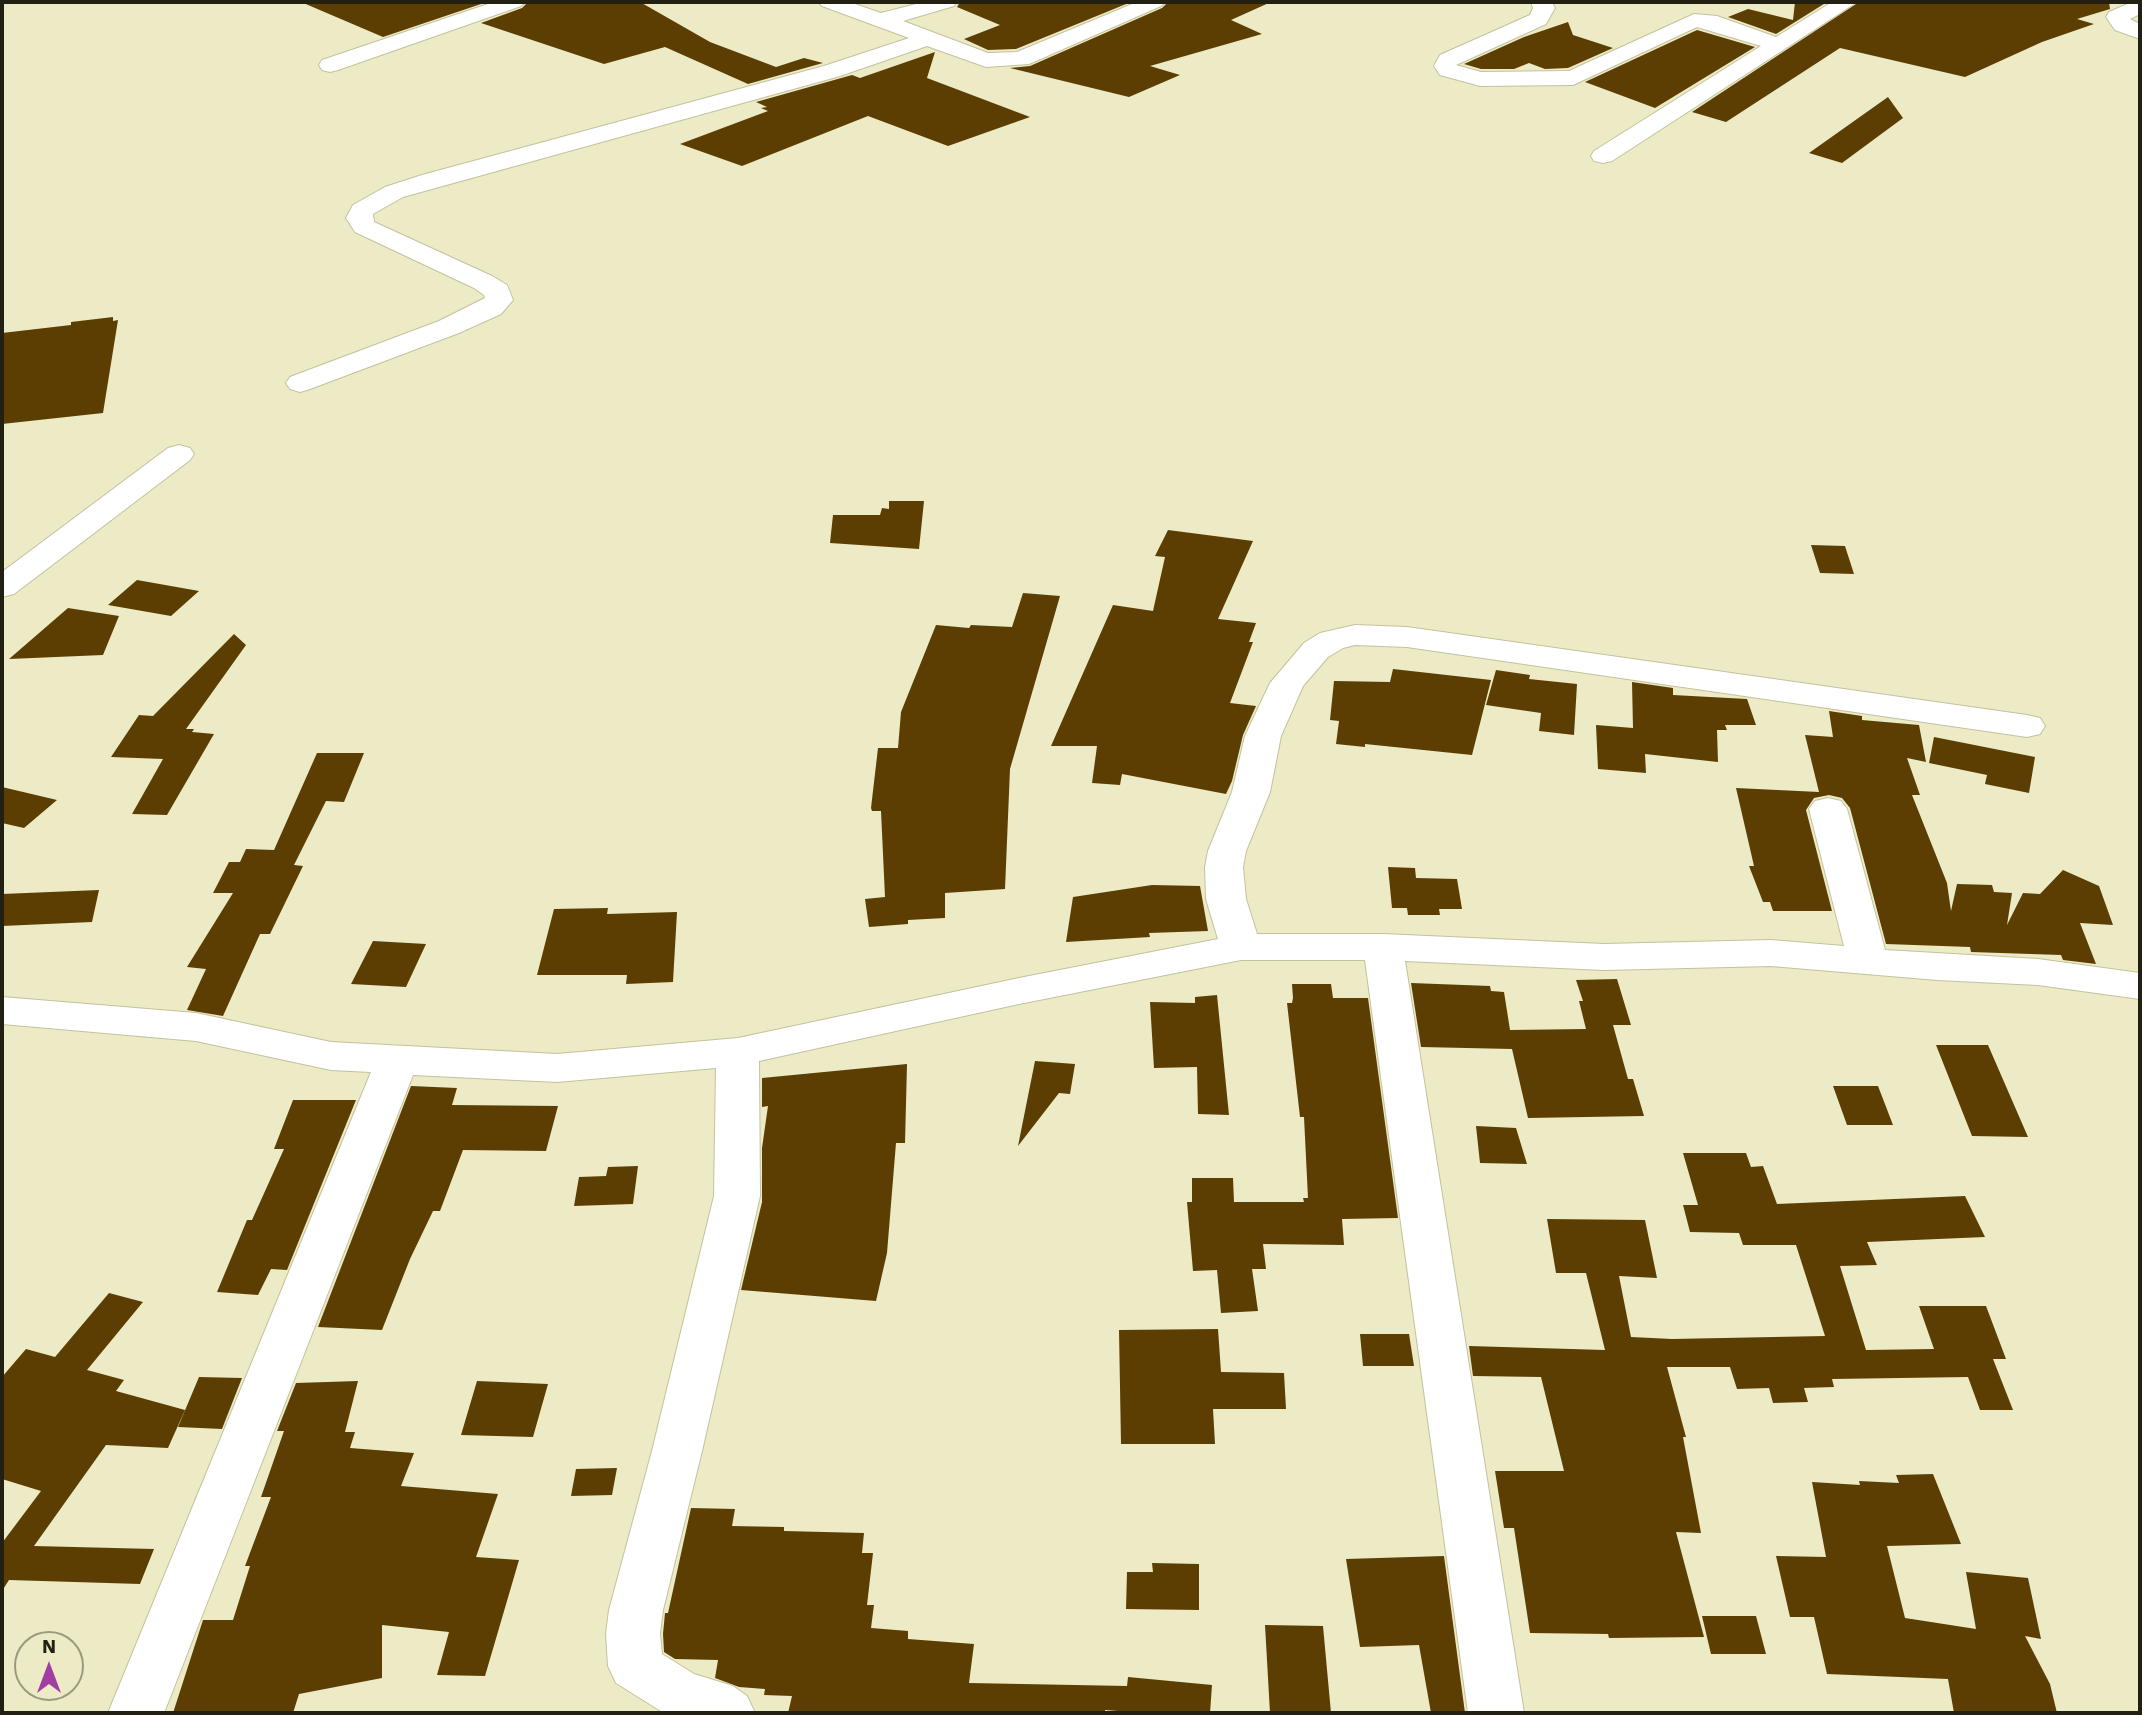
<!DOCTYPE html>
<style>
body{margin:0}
#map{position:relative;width:2142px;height:1715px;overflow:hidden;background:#ecebc5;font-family:"Work Sans",sans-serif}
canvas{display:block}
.frame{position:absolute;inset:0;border:4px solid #212012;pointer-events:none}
.north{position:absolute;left:14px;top:1631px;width:70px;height:70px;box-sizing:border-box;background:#ecebc5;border:2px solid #9b9a7d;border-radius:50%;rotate:0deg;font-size:19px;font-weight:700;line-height:28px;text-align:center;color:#212012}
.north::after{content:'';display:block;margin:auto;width:24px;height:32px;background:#a13da3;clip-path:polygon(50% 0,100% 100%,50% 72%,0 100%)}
</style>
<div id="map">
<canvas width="2142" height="1715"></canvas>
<div class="frame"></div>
<div class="north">N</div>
</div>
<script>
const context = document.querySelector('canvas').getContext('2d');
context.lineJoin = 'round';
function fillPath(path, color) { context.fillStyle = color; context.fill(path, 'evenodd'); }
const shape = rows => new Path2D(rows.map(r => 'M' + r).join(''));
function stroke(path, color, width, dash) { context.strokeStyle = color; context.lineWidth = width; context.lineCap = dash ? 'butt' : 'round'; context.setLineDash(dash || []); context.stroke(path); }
const building = shape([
 [301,2,487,2,383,37],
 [528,2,640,2,710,42,776,67,804,58,823,63,748,84,665,47,604,64,481,23,522,8],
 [960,2,1131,2,1016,49,988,50,964,39,1000,25,957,7],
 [1168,2,1271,2,1231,20,1262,34,1150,66,1180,75,1129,97,1010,68,1030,66,1162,8],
 [1795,2,1827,2,1776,34,1728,17,1748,9,1793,20],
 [1859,2,2109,2,2110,9,2077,19,2094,24,2042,42,1965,77,1840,48,1726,122,1692,112],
 [1568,22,1573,35,1613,48,1568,68,1545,69,1529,63,1514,69,1481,69,1464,64,1524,37],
 [1697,30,1755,47,1655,108,1585,82],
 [935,52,927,78,1030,117,948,146,868,116,742,166,680,144,768,111,761,108,767,107,756,102,852,75,860,78],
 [1888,97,1903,118,1842,163,1809,153],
 [113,317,113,321,118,320,103,413,2,424,2,333,71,325,71,322],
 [889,501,924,501,919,549,830,543,833,515,880,515,882,508,889,509],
 [1168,530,1253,541,1218,619,1256,623,1249,642,1253,642,1230,703,1256,706,1243,735,1232,781,1226,794,1122,774,1120,785,1092,783,1097,746,1051,746,1113,605,1153,611,1165,557,1155,556],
 [1811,545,1845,546,1854,574,1820,573],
 [137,580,199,591,171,616,108,605],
 [1023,593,1060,596,1010,769,1005,889,945,893,945,918,908,920,908,924,869,927,865,899,885,897,881,811,872,811,871,808,878,748,898,748,901,712,936,625,969,628,971,625,1012,627],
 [68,608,119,616,103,655,9,659],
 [234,634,246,645,186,729,194,729,192,732,214,734,167,815,132,814,163,759,111,757,139,715,153,716],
 [1393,669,1491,680,1472,755,1365,744,1365,747,1336,744,1339,721,1330,720,1334,681,1390,682],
 [1496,670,1530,675,1529,679,1577,684,1574,735,1539,731,1541,713,1486,705],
 [1632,682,1673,688,1673,695,1747,699,1756,725,1725,725,1727,730,1717,730,1718,762,1645,754,1646,773,1598,769,1596,725,1633,728],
 [1829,711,1862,716,1862,720,1919,725,1926,762,1907,758,1920,795,1912,795,1947,883,1951,911,1957,884,1992,885,1994,892,2012,893,2007,925,2023,893,2040,894,2063,870,2099,886,2113,925,2080,923,2096,964,2063,960,2061,955,1971,952,1970,947,1886,944,1850,808,1842,798,1829,795,1814,798,1806,810,1832,911,1773,911,1770,902,1763,902,1749,866,1754,866,1736,788,1819,792,1805,735,1833,737],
 [1934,737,2035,757,2029,793,1985,784,1987,775,1929,763],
 [317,753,364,753,344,802,326,801,294,865,303,866,270,934,260,934,223,1016,187,1010,206,969,187,967,233,893,213,893,229,862,240,862,246,849,274,850],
 [2,787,57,800,24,828,2,823],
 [1388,867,1415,868,1416,878,1457,879,1462,909,1439,909,1440,915,1408,915,1407,908,1392,908],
 [1152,885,1200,886,1208,931,1149,933,1150,937,1066,942,1073,897],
 [99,890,92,922,2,926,2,894],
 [608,908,607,914,677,912,673,982,626,984,627,975,537,975,554,909],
 [373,941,426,944,406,987,351,984],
 [1617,979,1631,1025,1613,1025,1628,1079,1633,1079,1644,1116,1528,1118,1512,1049,1421,1047,1411,983,1490,986,1491,991,1504,992,1510,1030,1586,1029,1579,1001,1583,1001,1576,980],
 [1292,984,1331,984,1333,998,1368,998,1398,1218,1342,1219,1344,1245,1263,1244,1266,1269,1252,1269,1258,1311,1221,1313,1217,1270,1193,1271,1187,1202,1192,1202,1192,1178,1233,1178,1234,1202,1304,1202,1303,1198,1308,1198,1304,1117,1300,1117,1287,1003,1292,1003,1293,998],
 [1217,995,1229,1115,1198,1114,1197,1067,1154,1068,1150,1002,1195,1003,1195,997],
 [1936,1045,1988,1045,2028,1137,1972,1136],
 [1035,1061,1075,1064,1070,1094,1059,1093,1018,1146],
 [907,1064,905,1143,896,1143,887,1253,876,1301,741,1290,762,1202,762,1148,768,1106,762,1107,762,1078],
 [411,1086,457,1088,452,1105,558,1106,546,1151,463,1150,440,1211,433,1211,410,1259,382,1330,318,1327],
 [1833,1086,1878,1086,1893,1125,1847,1125],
 [293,1100,356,1100,287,1270,271,1269,258,1295,217,1292,247,1220,252,1220,284,1149,274,1149],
 [1476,1126,1516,1128,1527,1164,1480,1163],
 [1683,1153,1746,1153,1751,1167,1763,1166,1777,1204,1965,1196,1985,1237,1867,1242,1877,1265,1840,1266,1866,1350,1934,1349,1919,1306,1986,1306,2006,1359,1993,1359,2013,1410,1980,1410,1968,1377,1832,1379,1834,1387,1804,1388,1808,1402,1773,1403,1769,1388,1737,1389,1730,1367,1667,1367,1686,1437,1683,1437,1701,1533,1676,1532,1704,1637,1609,1638,1608,1634,1530,1633,1514,1528,1504,1528,1495,1471,1564,1471,1541,1377,1473,1376,1469,1346,1605,1350,1586,1273,1556,1273,1547,1219,1645,1220,1657,1278,1619,1276,1631,1337,1672,1339,1825,1336,1796,1245,1743,1245,1739,1233,1690,1232,1683,1205,1698,1205],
 [638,1166,633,1204,574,1206,579,1177,606,1176,608,1167],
 [109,1293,143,1302,87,1370,124,1380,116,1391,185,1410,168,1448,106,1445,34,1546,154,1549,140,1584,9,1580,2,1591,2,1543,41,1491,2,1479,2,1377,26,1349,55,1357],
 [1218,1329,1221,1372,1284,1373,1286,1409,1213,1409,1215,1444,1121,1444,1119,1330],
 [1360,1334,1409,1334,1414,1366,1363,1366],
 [199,1377,242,1378,222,1429,178,1427],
 [358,1381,345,1432,355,1432,350,1448,414,1453,401,1486,498,1494,476,1557,519,1560,485,1676,437,1675,449,1632,382,1625,382,1678,299,1694,293,1713,173,1713,203,1620,233,1620,250,1566,245,1566,271,1497,261,1497,284,1431,277,1431,296,1383],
 [477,1381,548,1384,533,1437,461,1435],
 [617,1468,612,1495,571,1496,576,1469],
 [1933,1474,1961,1544,1887,1546,1905,1618,1976,1629,1966,1572,2028,1578,2041,1639,2025,1636,2050,1684,2057,1713,1954,1713,1948,1679,1827,1674,1814,1617,1790,1617,1776,1556,1826,1557,1812,1482,1860,1485,1859,1481,1899,1483,1896,1475],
 [691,1508,735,1509,732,1526,784,1527,784,1531,864,1533,862,1553,873,1553,867,1605,874,1605,871,1628,908,1631,908,1639,974,1644,969,1683,1127,1686,1128,1677,1212,1685,1210,1713,1144,1713,1105,1710,1105,1713,788,1713,792,1696,764,1695,765,1689,739,1687,715,1678,718,1660,675,1659,664,1652,663,1634,665,1613,668,1613],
 [1444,1556,1465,1713,1431,1713,1419,1645,1360,1647,1346,1559],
 [1152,1563,1199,1564,1199,1610,1126,1609,1127,1572,1153,1572],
 [1702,1616,1756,1616,1766,1654,1711,1654],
 [1265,1625,1323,1626,1331,1713,1270,1713]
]);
const minor = shape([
 [494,2,525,2,521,6,338,70,330,72,322,70,319,65,322,60,494,2],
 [818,2,849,2,881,13,924,2,957,2,954,6,903,21,988,53,1017,52,1137,2,1165,2,1161,6,1029,64,986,67,927,46,840,76,403,197,373,214,374,222,492,276,507,285,513,300,501,314,459,333,310,389,300,392,290,389,286,383,290,377,439,321,485,298,484,295,474,288,355,232,346,218,353,205,385,187,422,175,824,66,909,38,822,6,818,2],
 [1531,2,1552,2,1555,8,1546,24,1456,65,1481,72,1569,71,1694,14,1717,16,1776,37,1832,2,1857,2,1612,161,1603,163,1594,161,1591,156,1594,151,1761,46,1697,27,1573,85,1480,86,1440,75,1434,66,1440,55,1530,15,1533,8,1531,2],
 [2132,2,2140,2,2140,14,2130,19,2140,24,2140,39,2115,30,2106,17,2109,12,2132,2],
 [179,445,190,448,194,454,190,460,14,594,2,597,2,572,168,448,179,445],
 [1355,625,1407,627,2027,715,2040,718,2045,726,2040,734,2027,737,1407,647,1355,645,1343,648,1328,657,1303,686,1281,736,1270,792,1246,851,1243,867,1246,899,1257,934,1383,934,1604,944,1771,940,1844,946,1809,809,1815,801,1828,798,1841,801,1847,809,1885,950,2038,959,2140,973,2140,999,2038,985,1937,980,1771,966,1604,970,1405,961,1524,1713,1468,1713,1365,960,1241,960,1019,1004,759,1061,760,1196,702,1451,663,1610,660,1634,662,1654,694,1674,733,1686,747,1696,755,1713,664,1713,616,1683,608,1666,606,1634,609,1610,652,1451,714,1196,716,1068,557,1082,413,1075,164,1713,108,1713,371,1072,331,1070,196,1041,2,1024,2,997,196,1013,331,1042,557,1054,738,1038,1019,978,1218,939,1206,899,1205,867,1208,851,1232,792,1245,736,1270,683,1304,643,1320,633,1355,625]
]);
fillPath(building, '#5c3e03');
stroke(minor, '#c3c29e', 2);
fillPath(minor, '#fff');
</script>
